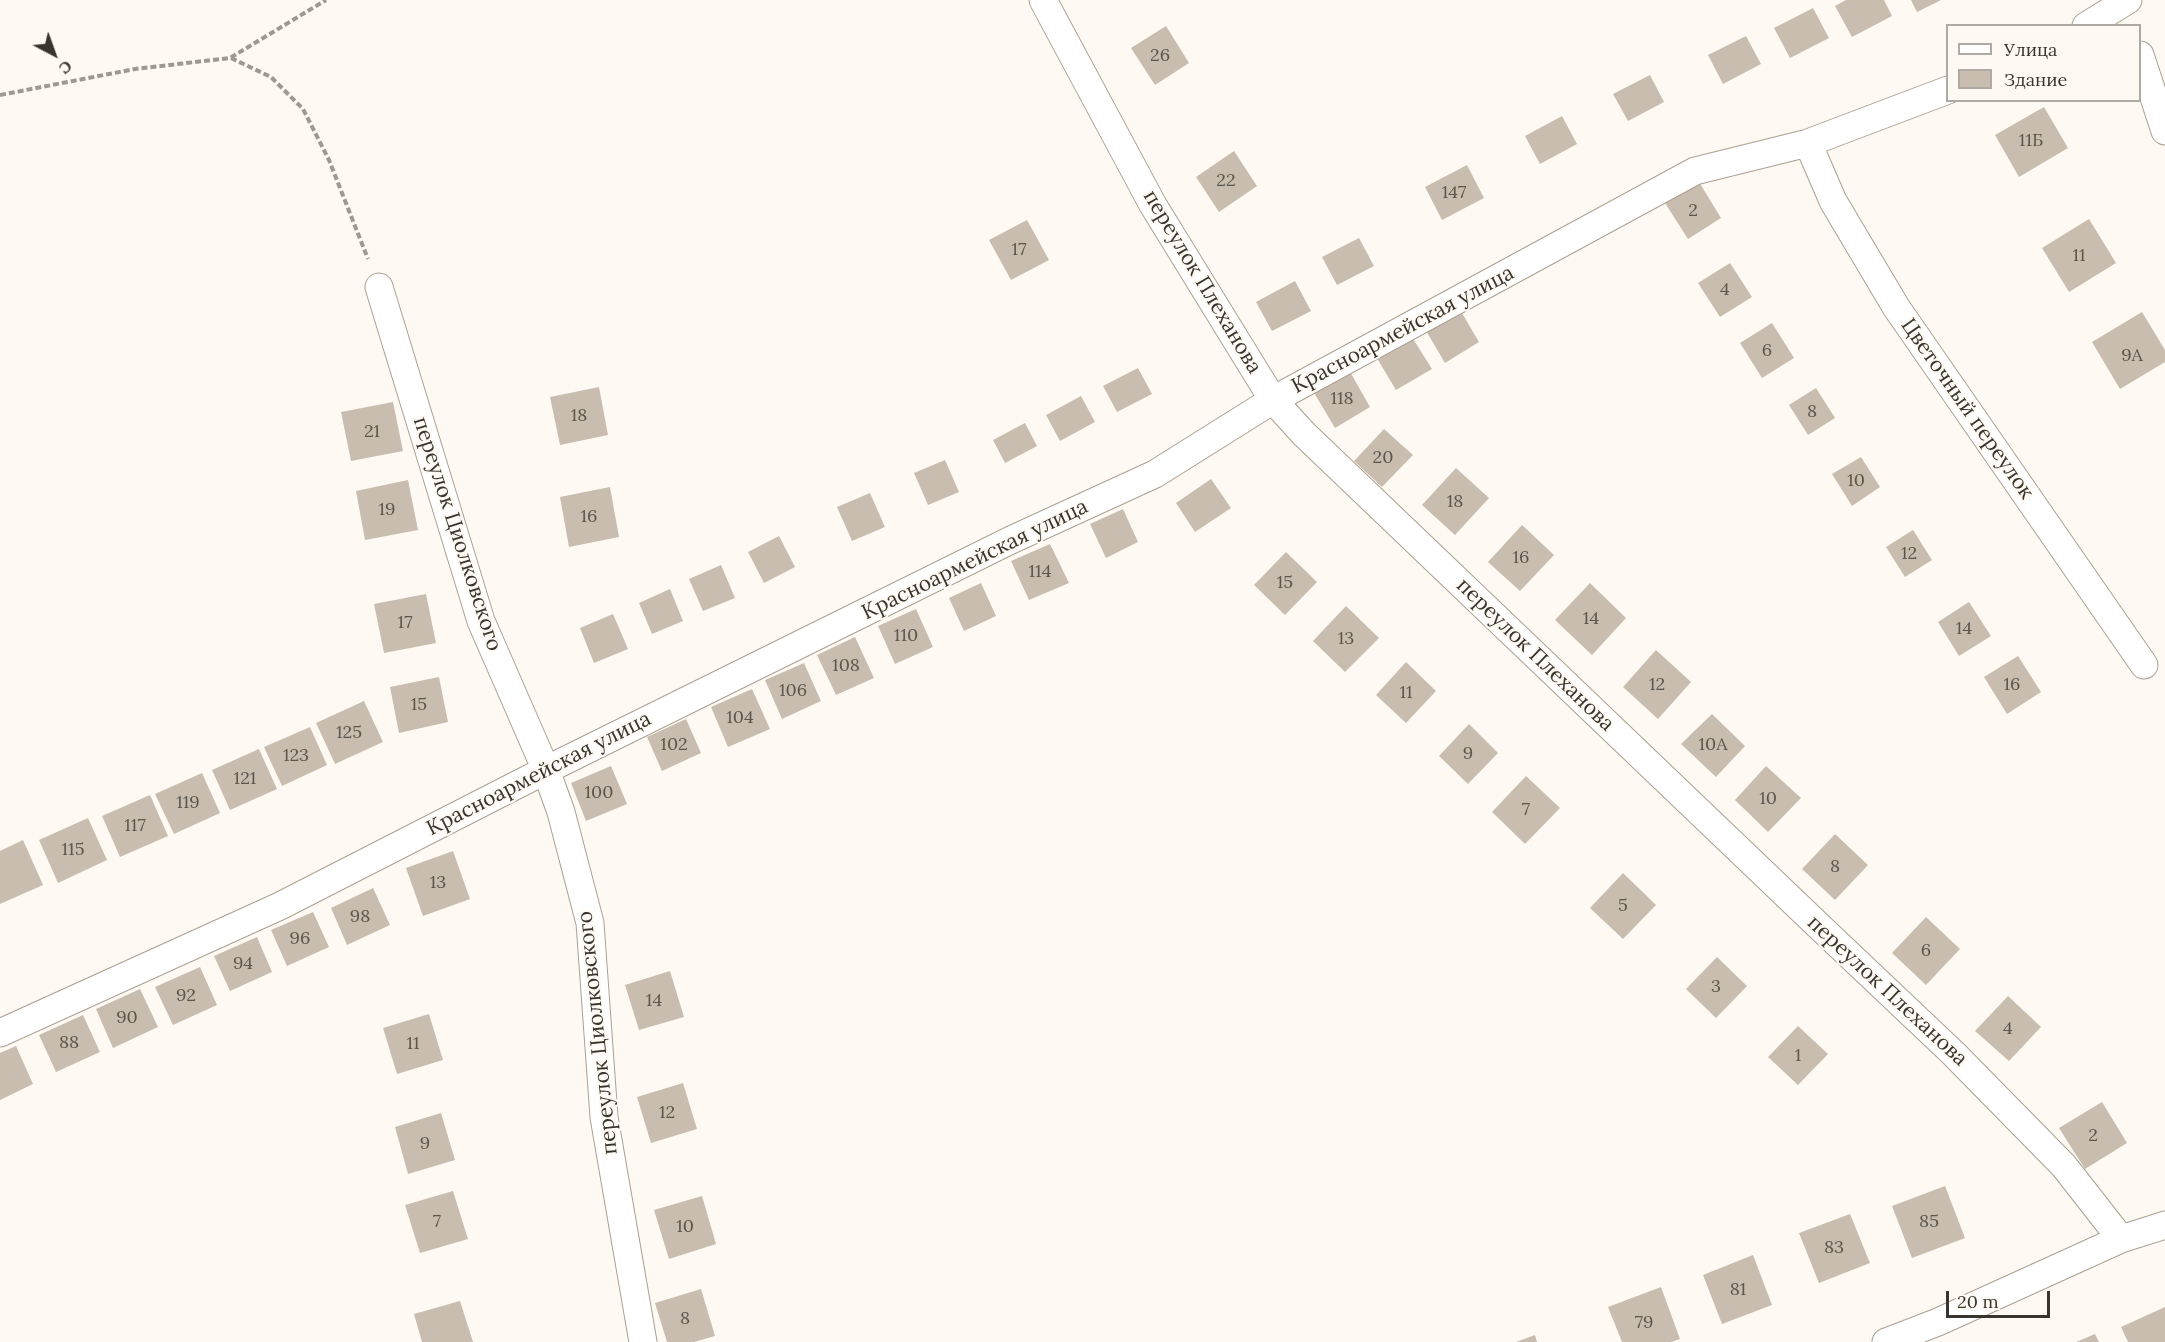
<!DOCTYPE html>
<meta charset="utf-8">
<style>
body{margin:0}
#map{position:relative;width:2165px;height:1342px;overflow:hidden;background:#fefaf3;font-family:Lora,serif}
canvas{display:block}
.legend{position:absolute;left:1946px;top:24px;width:195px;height:78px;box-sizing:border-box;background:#fefaf3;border:2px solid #afaba4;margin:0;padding:8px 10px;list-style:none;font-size:18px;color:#38342e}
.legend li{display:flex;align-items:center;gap:12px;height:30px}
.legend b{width:30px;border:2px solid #afaba4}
.north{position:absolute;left:24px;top:24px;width:60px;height:60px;-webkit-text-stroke:4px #fefaf3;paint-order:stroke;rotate:139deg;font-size:16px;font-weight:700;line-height:24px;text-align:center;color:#38342e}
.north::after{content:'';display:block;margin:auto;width:21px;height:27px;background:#38342e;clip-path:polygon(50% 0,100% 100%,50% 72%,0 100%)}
.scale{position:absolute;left:1946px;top:1291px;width:104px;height:27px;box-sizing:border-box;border:3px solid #38342e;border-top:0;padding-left:8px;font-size:18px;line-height:21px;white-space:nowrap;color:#38342e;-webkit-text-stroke:4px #fefaf3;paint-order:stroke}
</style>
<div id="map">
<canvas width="2165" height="1342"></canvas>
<ul class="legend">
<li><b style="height:8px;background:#fff"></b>Улица</li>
<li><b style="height:16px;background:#c8bdae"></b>Здание</li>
</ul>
<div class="north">С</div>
<div class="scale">20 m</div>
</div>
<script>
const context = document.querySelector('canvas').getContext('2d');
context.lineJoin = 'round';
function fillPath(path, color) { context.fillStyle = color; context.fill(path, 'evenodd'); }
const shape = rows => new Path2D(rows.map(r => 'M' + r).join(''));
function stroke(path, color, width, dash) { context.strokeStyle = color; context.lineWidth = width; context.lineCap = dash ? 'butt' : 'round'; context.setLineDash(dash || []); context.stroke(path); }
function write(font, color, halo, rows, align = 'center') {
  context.font = font + ' Lora,serif'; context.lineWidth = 4.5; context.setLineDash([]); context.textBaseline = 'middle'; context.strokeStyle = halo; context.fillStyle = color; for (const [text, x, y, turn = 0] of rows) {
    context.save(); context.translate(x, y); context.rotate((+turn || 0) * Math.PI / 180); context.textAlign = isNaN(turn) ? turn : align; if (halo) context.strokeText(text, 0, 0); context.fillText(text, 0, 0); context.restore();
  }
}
const building = shape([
 [1846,0,1884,0,1892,16,1852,37,1835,6],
 [1911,0,1941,0,1917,12],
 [1813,8,1829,38,1790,58,1774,28],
 [1166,26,1189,63,1155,85,1131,48],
 [1746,36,1761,64,1723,84,1708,55],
 [1650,75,1664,102,1628,121,1613,94],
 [2044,107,2068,148,2019,177,1995,135],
 [1562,116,1577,144,1540,164,1525,136],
 [1234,151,1257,186,1219,212,1196,177],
 [1467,165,1484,198,1442,220,1425,187],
 [1699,182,1721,218,1688,239,1665,203],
 [2089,219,2116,263,2069,292,2042,248],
 [1027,220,1049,260,1011,280,989,240],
 [1359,238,1374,266,1337,285,1322,257],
 [1730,263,1752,297,1720,317,1698,283],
 [1295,281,1311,311,1272,331,1256,302],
 [1459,308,1479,342,1445,363,1425,329],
 [2142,312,2165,350,2165,362,2120,389,2092,342],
 [1772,323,1794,358,1762,378,1740,343],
 [1410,334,1432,369,1396,390,1375,355],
 [1138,368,1152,394,1117,412,1103,386],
 [1349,370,1370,407,1335,428,1313,391],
 [599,387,608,435,560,445,550,397],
 [1816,388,1835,418,1808,435,1789,405],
 [1081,396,1095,422,1060,441,1046,415],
 [393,402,403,451,351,461,341,412],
 [1025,423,1037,446,1005,463,993,440],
 [1384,429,1413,455,1382,487,1354,461],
 [1861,457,1880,487,1852,506,1832,474],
 [945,460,959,492,928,505,914,473],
 [1456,468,1489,498,1455,535,1422,505],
 [1211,479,1231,508,1195,532,1176,503],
 [408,480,418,530,365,540,356,491],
 [610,487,619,537,569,547,560,497],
 [870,493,885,527,852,541,837,507],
 [1123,509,1138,542,1106,558,1090,524],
 [1522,525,1554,555,1520,591,1488,562],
 [1913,530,1932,560,1905,577,1886,547],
 [779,536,795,567,764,583,748,552],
 [1050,544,1069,583,1029,600,1011,561],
 [1286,552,1317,582,1285,615,1254,585],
 [721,565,735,598,703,611,689,579],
 [981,583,996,616,964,631,949,598],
 [1590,583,1626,618,1592,655,1555,620],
 [670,589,683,621,652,634,639,603],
 [426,594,436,643,384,653,374,604],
 [1969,602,1991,636,1959,656,1938,622],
 [1346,606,1379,638,1345,672,1313,641],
 [916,609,933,647,895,664,878,626],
 [613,614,628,649,594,663,580,628],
 [855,637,874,678,836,695,817,655],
 [1656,650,1691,682,1658,719,1623,687],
 [2018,656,2041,692,2007,714,1984,677],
 [1406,662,1436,691,1406,723,1376,695],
 [804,663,821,701,782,719,765,680],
 [439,677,448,722,399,733,390,687],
 [752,689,770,729,728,747,711,707],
 [364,701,383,742,335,764,316,723],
 [1712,714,1745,746,1716,777,1681,744],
 [686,719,701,753,662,771,647,737],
 [1469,724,1498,753,1468,784,1439,756],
 [310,727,327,765,282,786,264,747],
 [259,749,277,789,230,810,212,770],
 [611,766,627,804,586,821,571,783],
 [1766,766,1801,798,1768,832,1735,800],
 [202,773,220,813,174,834,155,794],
 [1526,776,1560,808,1525,844,1492,812],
 [150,795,168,836,120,857,102,816],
 [88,818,107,860,58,883,39,840],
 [1835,834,1868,865,1835,900,1802,869],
 [23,840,43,885,0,904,0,851],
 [453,851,470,899,423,916,406,868],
 [1623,873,1656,905,1623,939,1590,908],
 [373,888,390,925,347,945,331,908],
 [313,912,329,947,287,966,271,930],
 [1926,917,1960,949,1926,985,1892,953],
 [257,937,272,972,230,991,214,956],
 [1717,957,1747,986,1716,1018,1686,989],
 [200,967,217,1005,173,1025,155,987],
 [670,971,684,1017,639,1030,625,985],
 [140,989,158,1027,113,1048,96,1009],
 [2008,996,2041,1027,2009,1061,1975,1031],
 [429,1014,443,1060,397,1074,383,1028],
 [83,1015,100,1052,56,1072,39,1035],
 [1798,1026,1828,1054,1798,1085,1768,1057],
 [16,1046,33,1084,0,1100,0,1053],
 [683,1083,697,1129,651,1143,637,1097],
 [2102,1102,2127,1143,2085,1169,2059,1128],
 [441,1113,455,1160,408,1174,395,1127],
 [1945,1186,1965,1238,1912,1258,1892,1206],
 [453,1191,468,1239,420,1253,405,1205],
 [702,1196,716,1244,669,1259,654,1210],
 [1850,1214,1870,1263,1819,1283,1799,1233],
 [1753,1255,1772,1305,1722,1324,1703,1275],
 [1661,1287,1680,1339,1671,1342,1622,1342,1608,1307],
 [701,1289,715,1336,694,1342,667,1342,655,1303],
 [460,1301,473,1342,422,1342,414,1314],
 [2165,1307,2165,1342,2128,1342,2121,1327],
 [2095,1334,2099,1342,2076,1342],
 [1535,1335,1537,1342,1516,1342]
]);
const path = shape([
 [231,58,271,77,303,109,329,160,368,259],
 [0,95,135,69,230,58,326,0]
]);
const street = shape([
 [1043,0,1153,205,1273,400,1304,434,1823,930,1954,1054,2064,1166,2121,1239],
 [2086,26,2128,0],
 [2140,55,2165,131],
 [1808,143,1833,201,1896,307,2144,665],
 [379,287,481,621,546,770,561,812,590,923,604,1117,643,1342],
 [0,1033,280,906,546,770,1011,540,1155,474,1273,400,1695,171,1808,143,1948,90],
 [1886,1342,1938,1322,2121,1239,2165,1225]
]);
const numberNames = [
 ["26",1160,56],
 ["11Б",2031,141],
 ["22",1226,181],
 ["147",1454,193],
 ["2",1693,211],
 ["17",1019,250],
 ["11",2079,256],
 ["4",1725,290],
 ["6",1767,351],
 ["9А",2132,356],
 ["118",1342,399],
 ["8",1812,412],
 ["18",579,416],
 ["21",372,432],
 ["20",1383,458],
 ["10",1856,481],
 ["18",1455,502],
 ["19",387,510],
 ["16",589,517],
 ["12",1909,554],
 ["16",1521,558],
 ["114",1040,572],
 ["15",1285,583],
 ["14",1591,619],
 ["17",405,623],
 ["14",1964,629],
 ["110",906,636],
 ["13",1346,639],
 ["108",846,666],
 ["12",1657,685],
 ["16",2012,685],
 ["106",793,691],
 ["11",1406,693],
 ["15",419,705],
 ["104",740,718],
 ["125",349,733],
 ["102",674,745],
 ["10А",1713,745],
 ["9",1468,754],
 ["123",296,756],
 ["121",245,779],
 ["100",599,793],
 ["10",1768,799],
 ["119",188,803],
 ["7",1526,810],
 ["117",135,826],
 ["115",73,850],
 ["8",1835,867],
 ["13",438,883],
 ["5",1623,906],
 ["98",360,917],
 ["96",300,939],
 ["6",1926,951],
 ["94",243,964],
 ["3",1716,987],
 ["92",186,996],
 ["14",654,1001],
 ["90",127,1018],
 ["4",2008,1029],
 ["88",69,1043],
 ["11",413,1044],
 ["1",1798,1056],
 ["12",667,1113],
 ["2",2093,1136],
 ["9",425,1144],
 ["7",437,1222],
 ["85",1929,1222],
 ["10",685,1227],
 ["83",1834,1248],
 ["81",1738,1290],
 ["8",685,1319],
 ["79",1644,1323]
];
const streetNames = [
 ["переулок Плеханова",1202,282,59],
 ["Красноармейская улица",1403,330,-28],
 ["Цветочный переулок",1967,409,55],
 ["переулок Циолковского",457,534,72],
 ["Красноармейская улица",975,560,-26],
 ["переулок Плеханова",1535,655,44],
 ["Красноармейская улица",539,774,-27],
 ["переулок Плеханова",1887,991,43],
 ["переулок Циолковского",598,1033,-96]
];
fillPath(building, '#c8bdae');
stroke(street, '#aba092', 29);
stroke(path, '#9d9992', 4, [6, 3]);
stroke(street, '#fff', 27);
write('18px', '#5c564e', null, numberNames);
write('21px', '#38342e', '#fefaf3', streetNames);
</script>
